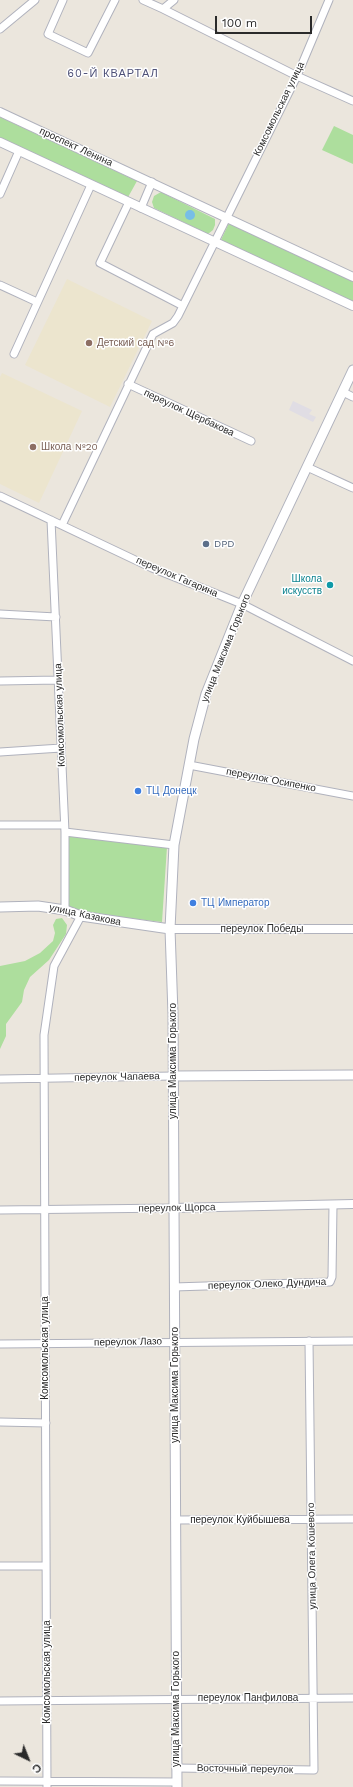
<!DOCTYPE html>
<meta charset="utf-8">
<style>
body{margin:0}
#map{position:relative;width:353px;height:1787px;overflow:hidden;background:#ebe6dd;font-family:"Work Sans",sans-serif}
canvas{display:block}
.north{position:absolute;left:8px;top:1739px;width:40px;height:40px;-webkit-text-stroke:3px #fff;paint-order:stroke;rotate:137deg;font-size:11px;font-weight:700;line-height:16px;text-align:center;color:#2a2a2a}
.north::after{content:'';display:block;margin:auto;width:14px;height:18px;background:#2a2a2a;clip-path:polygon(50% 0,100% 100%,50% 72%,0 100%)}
.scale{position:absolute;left:215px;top:16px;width:97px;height:18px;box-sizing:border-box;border:2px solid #2a2a2a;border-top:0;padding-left:5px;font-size:12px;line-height:14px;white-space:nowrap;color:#2a2a2a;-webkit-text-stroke:3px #fff;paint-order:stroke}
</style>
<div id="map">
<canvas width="353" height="1787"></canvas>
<div class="north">С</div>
<div class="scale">100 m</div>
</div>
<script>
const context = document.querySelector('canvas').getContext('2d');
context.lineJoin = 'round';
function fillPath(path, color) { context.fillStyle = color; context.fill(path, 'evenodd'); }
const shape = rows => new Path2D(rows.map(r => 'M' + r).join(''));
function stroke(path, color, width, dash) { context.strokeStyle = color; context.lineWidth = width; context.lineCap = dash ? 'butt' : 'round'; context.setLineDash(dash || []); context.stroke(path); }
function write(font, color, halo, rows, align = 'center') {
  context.font = font + ' "Work Sans",sans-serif'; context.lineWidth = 3; context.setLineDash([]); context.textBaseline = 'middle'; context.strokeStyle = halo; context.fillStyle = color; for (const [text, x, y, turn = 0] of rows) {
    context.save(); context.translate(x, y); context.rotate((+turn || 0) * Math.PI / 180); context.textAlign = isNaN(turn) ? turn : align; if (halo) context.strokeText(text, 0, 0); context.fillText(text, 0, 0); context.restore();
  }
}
const industrial = shape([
 [293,401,312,410,309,414,316,417,313,422,289,410]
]);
const education = shape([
 [67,279,152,321,110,407,25,365],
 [2,373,82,411,39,503,0,484,0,377]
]);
const green = shape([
 [0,117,137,181,127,199,0,139],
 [334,126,353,135,353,164,322,150],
 [161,192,215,219,215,225,213,230,208,234,154,208,152,202,154,196],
 [229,223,353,280,353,303,220,242],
 [69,834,167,847,162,922,76,912,69,906],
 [62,918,67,925,66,934,49,960,30,977,24,990,22,1002,6,1024,6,1036,0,1049,0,966,25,961,40,953,53,941,55,933,53,925,56,919]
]);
const water = shape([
 '185 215a5 5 0 1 1 10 0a5 5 0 1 1-10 0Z'
]);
const minor = shape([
 [63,0,48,34,88,53,115,0],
 [143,0,163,9,297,76,353,101],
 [163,9,174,0],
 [0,29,35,0],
 [0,194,19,151],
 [129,202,100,263,183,306],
 [141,208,152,182],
 [0,285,37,302],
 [14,354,91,185],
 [128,384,251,441],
 [343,392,353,397],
 [307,467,353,488],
 [0,496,152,568,242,604,353,661],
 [51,520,65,832,65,910],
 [62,525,153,334,173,323,178,316,297,76,329,0],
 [0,614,56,617],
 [0,681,58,680],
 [0,752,61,748],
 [189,765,353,796],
 [0,825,64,825],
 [65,832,174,845],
 [0,1079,173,1076],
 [0,1210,173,1208],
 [174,1287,330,1282,332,1277,333,1205],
 [0,1344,353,1341],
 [0,1422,46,1423],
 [175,1520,353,1519],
 [0,1566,46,1566],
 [0,1701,353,1698],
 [176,1768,314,1770,309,1341],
 [0,1781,177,1782],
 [47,1787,44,1035,54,966,81,916]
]);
const tertiary = shape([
 [0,112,353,277],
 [0,142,353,306],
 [170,929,353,929],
 [173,1208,353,1204]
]);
const secondary = shape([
 [0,907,38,906,65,910,81,916,170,929],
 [173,1076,353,1075],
 [177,1787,173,1014,170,929,174,845,194,739,206,694,242,604,353,370]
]);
const markers = [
 [89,343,4,"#8d6e63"],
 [33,447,4,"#8d6e63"],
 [206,544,4,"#5c6f8a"],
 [330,585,4,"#0f9aa8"],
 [138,791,4,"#3f7fe0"],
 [193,903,4,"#3f7fe0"]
];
const streetNames = [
 ["Комсомольская улица",279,109,-64],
 ["проспект Ленина",76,147,25],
 ["переулок Щербакова",189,413,25],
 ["переулок Гагарина",177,577,23],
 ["улица Максима Горького",226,648,-68],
 ["Комсомольская улица",60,715,-92],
 ["переулок Осипенко",271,780,11],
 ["улица Казакова",85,915,12],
 ["переулок Победы",262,929],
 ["улица Максима Горького",173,1061,-90],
 ["переулок Чапаева",117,1077,-1],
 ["переулок Щорса",177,1208,-1],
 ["переулок Олеко Дундича",267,1284,-2],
 ["переулок Лазо",128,1342,-1],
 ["Комсомольская улица",45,1348,-90],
 ["улица Максима Горького",175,1385,-90],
 ["переулок Куйбышева",240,1520],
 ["улица Олега Кошевого",312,1556,-91],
 ["Комсомольская улица",47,1672,-90],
 ["переулок Панфилова",248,1698],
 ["улица Максима Горького",176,1709,-90],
 ["Восточный переулок",245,1769,1]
];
const educationNames = [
 ["Детский сад №6",97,343],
 ["Школа №20",41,447]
];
const serviceNames = [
 ["DPD",214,544]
];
const cultureNames = [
 ["Школа",322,579],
 ["искусств",322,591]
];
const shopNames = [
 ["ТЦ Донецк",146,791],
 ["ТЦ Император",201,903]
];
const neighbourhoodNames = [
 ["60-Й КВАРТАЛ",113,74]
];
fillPath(industrial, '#e0dde4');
fillPath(education, '#ece5ce');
fillPath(green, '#adde9d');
fillPath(water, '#77bee6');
stroke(minor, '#b0b2bd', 9);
stroke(tertiary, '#b0b2bd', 10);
stroke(secondary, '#b0b2bd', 11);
stroke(minor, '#fff', 7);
stroke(tertiary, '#fff', 8);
stroke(secondary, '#fff', 9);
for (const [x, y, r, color] of markers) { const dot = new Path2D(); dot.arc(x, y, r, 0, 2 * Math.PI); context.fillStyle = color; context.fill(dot); stroke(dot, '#fff', 1.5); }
write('10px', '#2a2a2a', '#fff', streetNames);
write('10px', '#785e54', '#fff', educationNames, 'left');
write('10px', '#4e5e75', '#fff', serviceNames, 'left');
write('10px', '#0d838f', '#fff', cultureNames, 'right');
write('10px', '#366cbe', '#fff', shopNames, 'left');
context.letterSpacing = '1px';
write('11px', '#4e5178', '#fff', neighbourhoodNames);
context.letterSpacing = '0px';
</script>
